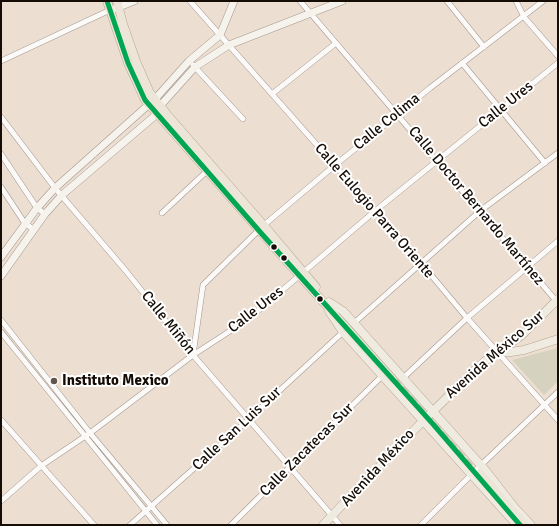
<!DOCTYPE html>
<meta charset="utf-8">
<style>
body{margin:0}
#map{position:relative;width:559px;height:526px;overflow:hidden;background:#edded2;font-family:Signika,sans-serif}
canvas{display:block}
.frame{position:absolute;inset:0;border:2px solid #150c05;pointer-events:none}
</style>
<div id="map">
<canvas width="559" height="526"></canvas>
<div class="frame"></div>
</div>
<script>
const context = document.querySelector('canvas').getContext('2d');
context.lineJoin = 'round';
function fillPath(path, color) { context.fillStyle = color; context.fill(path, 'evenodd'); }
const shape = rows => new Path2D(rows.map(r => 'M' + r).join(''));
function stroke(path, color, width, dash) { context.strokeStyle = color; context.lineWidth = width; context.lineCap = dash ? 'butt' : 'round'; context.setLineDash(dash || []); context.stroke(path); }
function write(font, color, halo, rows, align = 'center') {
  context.font = font + ' Signika,sans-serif'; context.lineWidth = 4; context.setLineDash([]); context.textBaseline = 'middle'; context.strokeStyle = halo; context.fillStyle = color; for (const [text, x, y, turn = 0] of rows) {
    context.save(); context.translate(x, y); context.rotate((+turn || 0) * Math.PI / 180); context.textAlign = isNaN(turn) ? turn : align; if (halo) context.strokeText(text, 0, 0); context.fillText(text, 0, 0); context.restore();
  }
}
const green = shape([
 [558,348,558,381,544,395,512,360]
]);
const trunkTunnel = shape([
 [393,380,477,475]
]);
const minor = shape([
 [190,1,421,263,467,318,558,420],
 [300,1,558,303],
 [447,1,484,47],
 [516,1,524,17,558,56],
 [1,61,110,10],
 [462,63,545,163],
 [193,65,243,119],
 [272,94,336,43],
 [1,117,55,188,126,271,193,355,340,525],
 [1,154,37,208,45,214],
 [1,187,24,222,34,230],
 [162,213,207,171],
 [1,320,90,433,167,525],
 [354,323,480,211,558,153],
 [1,332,157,525],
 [193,355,203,285,264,225,334,166,430,88,543,1],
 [403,378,467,318,558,241],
 [1,420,94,525],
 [1,501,41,466,90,433,193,355,247,320,299,276,375,211,558,63],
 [130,525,226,440,343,332],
 [231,525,383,375],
 [421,525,480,466,558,392]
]);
const secondary = shape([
 [114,9,134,1],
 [1,257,37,208,55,188,155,99,189,61,220,35,234,1],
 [1,276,45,214,62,195,157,114,160,106,195,67,229,45,342,1]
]);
const primary = shape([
 [329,302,343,311,354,323,486,471,514,507,531,525],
 [329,311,343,332,517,525],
 [497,352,511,352,524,350,558,339],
 [323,525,420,424,473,372,485,361,522,335,558,299]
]);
const trunk = shape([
 [107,1,128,63,145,100,290,265,393,380],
 [117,1,123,24,136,61,150,93,170,118,266,228,316,287],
 [480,473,525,525]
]);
const bus1 = shape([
 [107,1,128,63,145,100,261,233,432,423,520,525]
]);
const markers = [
 [274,247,3.5,"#150c05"],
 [284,258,3.5,"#150c05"],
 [320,299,3.5,"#150c05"],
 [54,381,4,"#61564d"]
];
const streetNames = [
 ["Calle Ures",506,105,-39],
 ["Calle Colima",387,122,-39],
 ["Calle Doctor Bernardo Martínez",476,206,50],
 ["Calle Eulogio Parra Oriente",374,211,49],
 ["Calle Ures",256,310,-38],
 ["Calle Miñón",168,323,51],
 ["Avenida México Sur",495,355,-41],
 ["Calle San Luis Sur",237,429,-43],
 ["Calle Zacatecas Sur",307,450,-45],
 ["Avenida México",378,468,-47]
];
const poiNames = [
 ["Instituto Mexico",62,381]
];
fillPath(green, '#d5d2bf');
stroke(trunkTunnel, '#cdbeb3', 8, [8, 4]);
stroke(minor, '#a3988f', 6);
stroke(secondary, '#a3988f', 8);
stroke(primary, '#b4a792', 9);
stroke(trunk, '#b4a792', 9);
stroke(minor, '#fcfaf8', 5);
stroke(secondary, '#f6f2ec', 7);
stroke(primary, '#f0ebe0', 8);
stroke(trunk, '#ede6d8', 8);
stroke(bus1, '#00a651', 5);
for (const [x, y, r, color] of markers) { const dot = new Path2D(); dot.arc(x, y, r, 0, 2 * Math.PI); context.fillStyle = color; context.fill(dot); stroke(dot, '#fff', 1.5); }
write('15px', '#150c05', '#fff', streetNames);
write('bold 15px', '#150c05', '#fff', poiNames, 'left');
</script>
